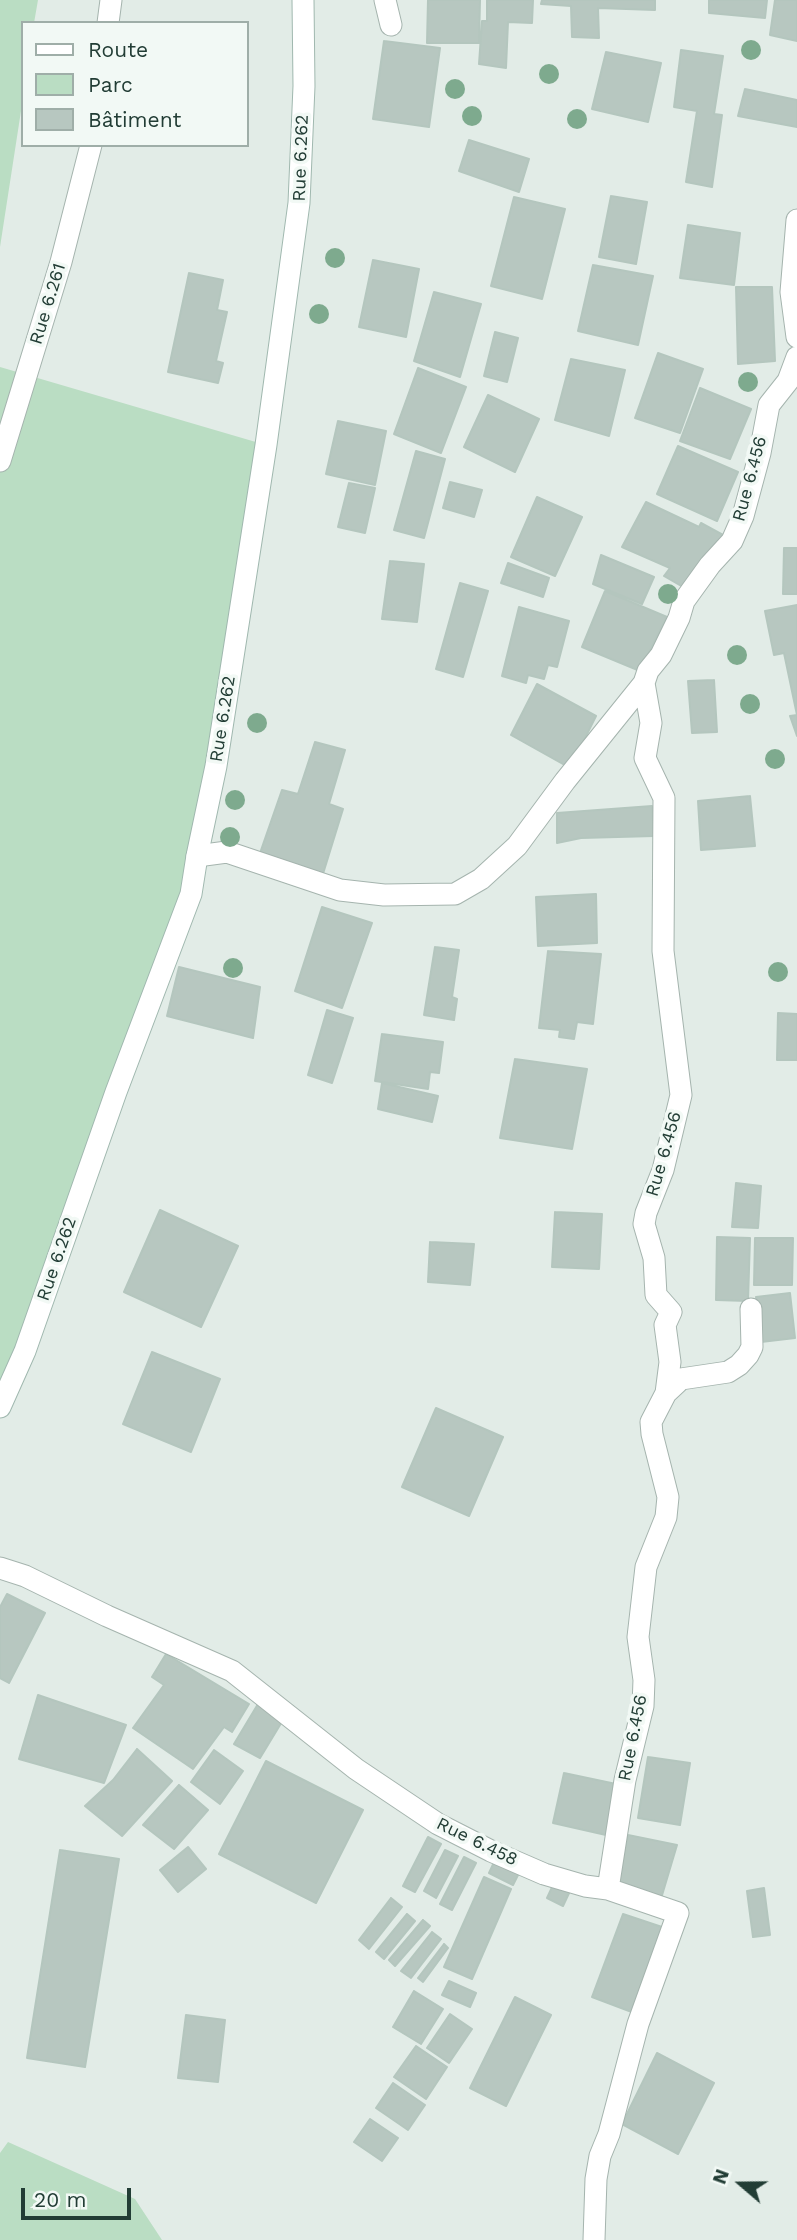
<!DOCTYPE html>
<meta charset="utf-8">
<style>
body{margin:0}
#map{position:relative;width:797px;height:2240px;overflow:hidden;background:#e2ece7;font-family:"Work Sans",sans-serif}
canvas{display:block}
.legend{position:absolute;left:21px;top:21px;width:228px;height:126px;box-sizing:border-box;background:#f2f9f5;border:2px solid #9faea8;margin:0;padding:9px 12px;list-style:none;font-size:21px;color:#223d35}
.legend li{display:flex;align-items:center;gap:14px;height:35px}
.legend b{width:35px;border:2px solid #9faea8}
.north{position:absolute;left:706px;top:2149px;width:70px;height:70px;-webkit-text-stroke:5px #f2f9f5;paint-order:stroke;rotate:290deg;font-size:19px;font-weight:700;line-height:28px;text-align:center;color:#223d35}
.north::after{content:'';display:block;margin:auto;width:24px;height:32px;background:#223d35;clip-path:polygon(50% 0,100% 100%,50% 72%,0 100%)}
.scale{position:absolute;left:21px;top:2188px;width:110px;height:32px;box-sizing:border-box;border:4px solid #223d35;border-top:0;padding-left:9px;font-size:21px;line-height:24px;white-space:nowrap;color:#223d35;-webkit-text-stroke:5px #f2f9f5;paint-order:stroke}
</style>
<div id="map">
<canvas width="797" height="2240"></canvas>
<ul class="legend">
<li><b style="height:9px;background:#fff"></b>Route</li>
<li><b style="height:19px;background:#baddc3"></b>Parc</li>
<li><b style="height:19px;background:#b7c7c0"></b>Bâtiment</li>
</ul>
<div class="north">N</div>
<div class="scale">20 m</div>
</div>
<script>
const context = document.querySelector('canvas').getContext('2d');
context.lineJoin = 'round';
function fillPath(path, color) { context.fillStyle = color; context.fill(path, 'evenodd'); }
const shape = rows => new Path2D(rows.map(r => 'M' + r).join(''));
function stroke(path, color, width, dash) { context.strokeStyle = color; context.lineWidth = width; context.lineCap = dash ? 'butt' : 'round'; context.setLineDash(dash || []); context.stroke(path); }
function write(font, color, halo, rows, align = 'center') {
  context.font = font + ' "Work Sans",sans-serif'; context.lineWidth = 7; context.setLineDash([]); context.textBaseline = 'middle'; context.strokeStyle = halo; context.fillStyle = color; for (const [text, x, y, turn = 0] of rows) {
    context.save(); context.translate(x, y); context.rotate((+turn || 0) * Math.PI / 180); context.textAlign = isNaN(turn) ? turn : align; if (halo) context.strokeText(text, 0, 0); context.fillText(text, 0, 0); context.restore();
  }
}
const green = shape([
 [0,0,38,0,34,23,23,23,23,98,0,247],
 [0,367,266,445,202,837,0,1406],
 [8,2142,135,2199,162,2240,0,2240,0,2153]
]);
const building = shape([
 [428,0,480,0,479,43,427,43,428,0],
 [487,0,533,0,532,23,508,22,506,68,479,64,482,21,487,21,487,0],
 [542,0,655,0,655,10,598,8,599,38,572,37,571,6,541,4,542,0],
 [709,0,767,0,765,18,709,13,709,0],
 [775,0,797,0,797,41,770,35,775,0],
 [384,41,440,48,429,127,373,119,384,41],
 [681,50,723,56,714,114,722,115,712,187,686,182,697,111,674,107,681,50],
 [606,52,661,63,648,122,592,109,606,52],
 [745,89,797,100,797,127,738,116,745,89],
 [469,140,529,159,519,192,459,171,469,140],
 [611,196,647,202,636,264,599,257,611,196],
 [514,197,565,209,542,299,491,286,514,197],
 [688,225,740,233,734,285,680,278,688,225],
 [373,260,419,269,406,337,359,327,373,260],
 [593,265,653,276,638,345,578,331,593,265],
 [189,273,223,280,217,310,227,312,216,361,223,363,218,383,168,372,189,273],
 [736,287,772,287,775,361,738,364,736,287],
 [434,292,481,304,460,377,414,361,434,292],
 [495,332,518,338,507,382,484,376,495,332],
 [658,353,703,369,680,433,635,418,658,353],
 [571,359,625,370,609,436,555,420,571,359],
 [418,368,466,387,441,453,394,434,418,368],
 [700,388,751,409,730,459,680,441,700,388],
 [488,395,539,419,515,472,464,447,488,395],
 [338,421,386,431,375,485,326,474,338,421],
 [678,446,738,472,717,521,657,494,678,446],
 [416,451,445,459,424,538,394,530,416,451],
 [450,482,482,490,474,517,443,508,450,482],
 [349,483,375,488,365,533,338,527,349,483],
 [537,497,582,517,555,576,511,557,537,497],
 [646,502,699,527,701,523,723,535,683,587,664,576,670,568,622,547,646,502],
 [784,548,797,548,797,594,783,594,784,548],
 [601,555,654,577,642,604,593,584,601,555],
 [390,561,424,564,417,622,382,619,390,561],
 [508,563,549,578,543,597,501,583,508,563],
 [460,583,488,591,463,677,436,669,460,583],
 [605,591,667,617,640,671,582,647,605,591],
 [797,605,797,736,790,716,797,715,784,653,774,655,765,611,797,605],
 [519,607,569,621,557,667,548,665,544,679,528,675,526,683,502,676,519,607],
 [714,680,717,732,692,733,688,681,714,680],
 [537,684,596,716,570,768,511,735,537,684],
 [315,742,345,750,329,804,343,809,322,877,259,856,282,790,298,794,315,742],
 [750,796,755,846,701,850,698,801,750,796],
 [652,806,654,836,581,838,557,843,557,813,652,806],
 [596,894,597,943,538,946,536,897,596,894],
 [322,907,372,923,342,1008,295,991,322,907],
 [435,947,459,950,452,997,457,999,454,1020,424,1015,435,947],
 [548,951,601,954,593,1024,577,1022,574,1039,559,1037,560,1030,539,1028,548,951],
 [179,967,260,987,253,1038,167,1016,179,967],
 [327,1010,353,1018,332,1083,308,1075,327,1010],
 [778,1013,797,1014,797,1060,777,1060,778,1013],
 [382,1034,443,1042,439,1073,430,1072,428,1089,375,1081,382,1034],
 [515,1059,587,1069,572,1149,500,1138,515,1059],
 [382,1083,438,1096,432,1122,378,1109,382,1083],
 [736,1183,761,1186,758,1228,732,1227,736,1183],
 [160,1210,238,1246,201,1327,124,1292,160,1210],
 [555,1212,602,1214,599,1269,552,1267,555,1212],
 [717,1237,750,1238,748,1301,716,1300,717,1237],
 [755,1238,793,1238,792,1285,754,1285,755,1238],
 [430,1242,474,1244,470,1285,428,1282,430,1242],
 [790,1293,795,1338,761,1342,756,1297,790,1293],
 [152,1352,220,1379,191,1452,123,1424,152,1352],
 [436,1408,503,1437,469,1516,402,1487,436,1408],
 [7,1594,45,1613,9,1683,0,1678,0,1607,7,1594],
 [166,1654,249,1704,232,1732,224,1727,193,1769,133,1728,164,1685,152,1677,166,1654],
 [38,1695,126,1725,104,1783,19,1759,38,1695],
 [258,1704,283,1720,260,1758,234,1744,258,1704],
 [137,1749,172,1781,122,1836,85,1806,113,1780,137,1749],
 [214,1750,243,1771,220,1804,191,1782,214,1750],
 [648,1757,690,1763,680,1825,638,1818,648,1757],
 [266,1761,363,1810,316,1903,219,1854,266,1761],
 [564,1773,616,1784,606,1835,553,1823,564,1773],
 [179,1785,208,1810,174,1849,143,1825,179,1785],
 [628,1835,677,1845,660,1902,615,1888,628,1835],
 [428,1837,441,1844,415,1892,403,1886,428,1837],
 [188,1847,206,1869,178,1892,160,1870,188,1847],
 [60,1850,119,1859,85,2067,27,2058,60,1850],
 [445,1850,458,1856,436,1898,424,1891,445,1850],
 [464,1857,476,1863,452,1910,440,1904,464,1857],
 [496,1858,520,1871,513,1885,489,1873,496,1858],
 [484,1877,511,1889,472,1979,444,1967,484,1877],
 [554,1883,570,1891,563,1906,547,1898,554,1883],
 [764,1888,770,1935,753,1937,747,1891,764,1888],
 [391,1898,402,1907,369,1949,359,1940,391,1898],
 [407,1914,415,1921,384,1959,376,1952,407,1914],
 [623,1914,668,1929,637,2014,592,1997,623,1914],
 [423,1920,430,1926,395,1966,389,1960,423,1920],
 [432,1932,441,1939,411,1978,401,1971,432,1932],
 [444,1944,448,1948,423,1982,418,1978,444,1944],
 [449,1981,476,1993,470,2007,442,1995,449,1981],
 [414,1991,443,2009,421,2044,393,2027,414,1991],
 [515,1997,551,2015,506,2106,470,2088,515,1997],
 [450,2014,472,2029,449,2063,427,2048,450,2014],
 [186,2015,225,2020,218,2082,178,2078,186,2015],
 [416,2046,447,2067,426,2099,394,2077,416,2046],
 [657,2053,714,2083,678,2154,622,2124,657,2053],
 [393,2083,425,2105,408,2130,376,2108,393,2083],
 [370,2119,398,2138,382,2161,354,2142,370,2119]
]);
const street = shape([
 [385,0,391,25],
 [108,23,111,0],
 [797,220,791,292,797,337],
 [0,461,61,262,91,145],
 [197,856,227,852,340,890,384,895,455,894,481,879,517,846,565,781,644,683],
 [666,1393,681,1379,728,1372,739,1365,748,1355,752,1347,751,1309],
 [0,1568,25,1576,107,1616,232,1671,356,1769,438,1824,491,1851,544,1874,585,1886,608,1889,678,1913,638,2024,609,2134,600,2156,596,2179,594,2240],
 [608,1889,625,1780,643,1706,644,1680,638,1637,646,1567,666,1517,668,1497,652,1434,651,1422,666,1393,670,1362,665,1325,671,1312,656,1295,654,1258,644,1224,646,1213,663,1170,681,1095,663,951,664,798,645,758,651,723,644,683,648,671,661,655,679,618,684,601,710,565,732,541,743,516,760,453,769,405,788,381,797,357]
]);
const secondary = shape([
 [0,1407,25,1351,116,1092,191,894,197,856,216,766,266,445,299,203,304,86,303,0]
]);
const trees = [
 [751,50],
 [549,74],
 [455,89],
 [472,116],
 [577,119],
 [335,258],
 [319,314],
 [748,382],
 [668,594],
 [737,655],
 [750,704],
 [257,723],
 [775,759],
 [235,800],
 [230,837],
 [233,968],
 [778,972]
];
const streetNames = [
 ["Rue 6.262",301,158,-88],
 ["Rue 6.261",48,304,-73],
 ["Rue 6.456",750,479,-75],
 ["Rue 6.262",223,719,-81],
 ["Rue 6.456",664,1154,-74],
 ["Rue 6.262",57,1259,-71],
 ["Rue 6.456",633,1738,-79],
 ["Rue 6.458",477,1842,26]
];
fillPath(green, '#baddc3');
fillPath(building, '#b7c7c0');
stroke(building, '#b4c6be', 2);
stroke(street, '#a5b4ae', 23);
stroke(secondary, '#a0b8af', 23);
stroke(street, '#fff', 21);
stroke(secondary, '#fff', 21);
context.fillStyle = '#7eaa8e';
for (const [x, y] of trees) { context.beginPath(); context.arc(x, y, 10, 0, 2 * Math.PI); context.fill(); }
write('18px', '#223d35', '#f2f9f5', streetNames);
</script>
